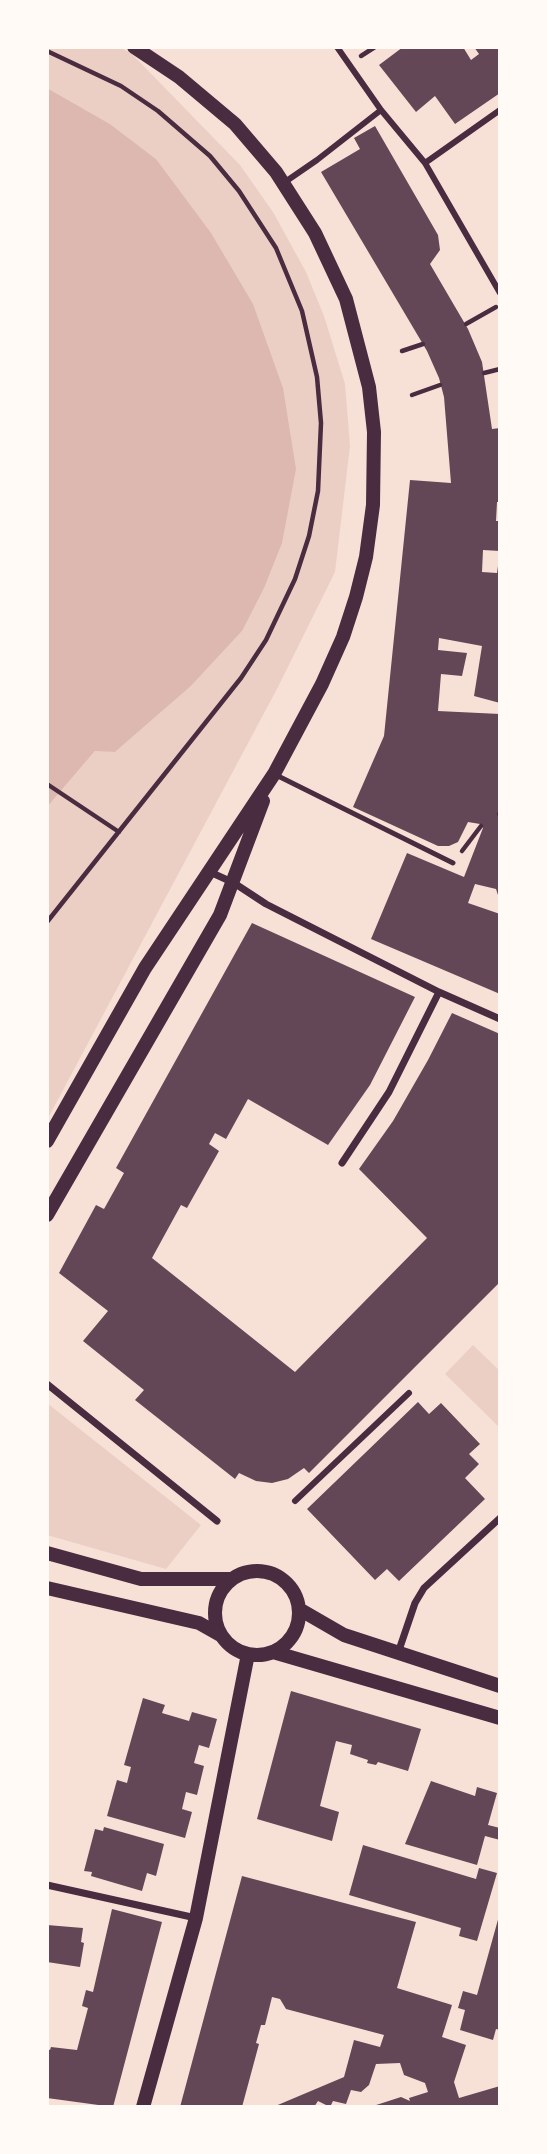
<!DOCTYPE html>
<style>
body{margin:0}
#map{position:relative;width:547px;height:2154px;overflow:hidden;background:#f7e1d7;font-family:Helvetica,sans-serif}
canvas{display:block}
.frame{position:absolute;inset:0;border:49px solid #fffaf5;pointer-events:none}
</style>
<div id="map">
<canvas width="547" height="2154"></canvas>
<div class="frame"></div>
</div>
<script>
const context = document.querySelector('canvas').getContext('2d');
context.lineJoin = 'round';
function fillPath(path, color) { context.fillStyle = color; context.fill(path, 'evenodd'); }
const shape = rows => new Path2D(rows.map(r => 'M' + r).join(''));
function stroke(path, color, width, dash) { context.strokeStyle = color; context.lineWidth = width; context.lineCap = dash ? 'butt' : 'round'; context.setLineDash(dash || []); context.stroke(path); }
const green = shape([
 [47,47,119,47,131,53,240,165,273,212,306,272,324,316,345,384,350,446,335,572,278,687,47,1120,47,807,96,750,115,752,191,686,242,631,156,159,110,124,47,88],
 [473,1345,500,1371,500,1428,445,1374],
 [47,1403,201,1525,166,1569,47,1535]
]);
const water = shape([
 [47,88,110,124,156,159,211,233,253,304,283,388,296,469,282,543,264,588,242,631,191,686,115,752,95,751,47,807]
]);
const building = shape([
 [403,47,463,47,471,60,479,54,474,47,500,47,500,93,455,124,435,96,416,112,379,65],
 [375,126,438,235,440,250,430,264,468,329,482,362,492,429,500,428,500,502,497,502,496,521,500,521,500,551,483,550,482,572,497,573,498,566,500,566,500,703,474,696,482,646,439,638,438,650,467,653,462,676,441,674,438,711,500,714,500,901,496,889,475,884,468,903,500,914,500,994,371,939,407,853,464,877,483,828,480,824,468,822,458,842,449,846,438,846,353,807,384,736,410,480,451,483,444,397,439,378,427,351,321,172,360,149,354,138],
 [252,923,415,997,370,1085,328,1145,248,1099,226,1139,215,1133,209,1144,219,1151,187,1208,181,1205,152,1258,295,1372,427,1238,359,1169,393,1121,428,1060,452,1013,500,1034,500,1282,309,1473,304,1468,288,1479,272,1483,256,1481,239,1473,235,1479,135,1400,144,1390,83,1341,108,1311,59,1273,96,1205,104,1209,124,1173,116,1168],
 [418,1402,429,1414,441,1403,480,1444,469,1454,479,1464,465,1478,485,1499,399,1581,387,1569,375,1580,307,1509],
 [291,1691,421,1729,408,1771,378,1762,376,1765,367,1763,368,1760,350,1754,352,1745,336,1741,320,1806,339,1812,332,1841,257,1819],
 [143,1698,165,1705,162,1713,189,1721,192,1712,217,1719,209,1748,199,1745,194,1763,204,1766,197,1795,186,1792,182,1809,192,1812,185,1838,107,1816,117,1780,127,1783,131,1767,124,1765],
 [431,1781,475,1796,477,1787,497,1793,488,1825,500,1828,500,1840,485,1836,477,1865,405,1844],
 [104,1827,164,1844,156,1876,147,1873,142,1891,91,1876,92,1872,84,1871,95,1829,103,1831],
 [363,1845,476,1879,479,1868,497,1873,477,1941,459,1936,461,1928,349,1895],
 [242,1876,416,1922,397,1988,452,2005,442,2037,466,2045,454,2082,459,2098,500,2086,500,2107,370,2107,401,2097,410,2101,409,2098,428,2092,425,2083,404,2075,400,2063,376,2064,369,2085,361,2092,351,2090,346,2104,333,2101,330,2107,318,2101,314,2107,273,2107,344,2077,354,2040,380,2047,384,2035,286,2009,280,1999,272,1997,265,2025,261,2025,256,2043,259,2044,242,2107,180,2107],
 [112,1909,162,1922,113,2107,47,2098,47,2049,50,2050,51,2047,77,2050,88,2008,82,2006,86,1990,93,1992],
 [499,1916,500,2030,496,2029,493,2040,460,2030,465,2010,458,2008,463,1991,477,1995],
 [47,1925,83,1928,81,1942,84,1943,80,1967,47,1962]
]);
const path = shape([
 [47,51,121,86,158,111,210,156,239,191,276,248,302,311,317,377,321,423,318,491,309,536,295,579,266,640,241,678,47,922],
 [361,56,375,47],
 [466,324,496,307],
 [402,351,423,344],
 [484,373,500,369],
 [412,395,440,385],
 [47,784,119,832],
 [499,814,500,814],
 [462,851,481,826]
]);
const service = shape([
 [274,774,453,863]
]);
const pedestrian = shape([
 [337,47,381,110,425,163,500,293],
 [425,163,500,110],
 [285,182,317,160,381,110],
 [295,1501,409,1393]
]);
const minor = shape([
 [210,872,234,883,266,904,439,992,500,1019],
 [342,1163,389,1092,439,992],
 [47,1384,217,1521],
 [398,1653,415,1603,424,1588,500,1518],
 [47,1885,196,1918]
]);
const secondary = shape([
 [47,1141,145,968,274,774,322,684,343,637,356,597,366,557,373,505,374,432,369,387,346,299,315,233,276,172,235,124,179,77,134,47],
 [47,1215,220,915,263,801],
 [47,1553,141,1579,232,1579],
 '215 1613a42 42 0 1 1 84 0a42 42 0 1 1-84 0Z',
 [47,1588,199,1623,222,1636],
 [299,1609,344,1635,500,1686],
 [273,1652,500,1718],
 [143,2107,196,1918,248,1654]
]);
fillPath(green, '#ebcfc5');
fillPath(water, '#dcb8b0');
fillPath(building, '#644757');
stroke(path, '#4a2c40', 4.5);
stroke(service, '#4a2c40', 5);
stroke(pedestrian, '#4a2c40', 6);
stroke(minor, '#4a2c40', 7);
stroke(secondary, '#4a2c40', 14);
</script>
